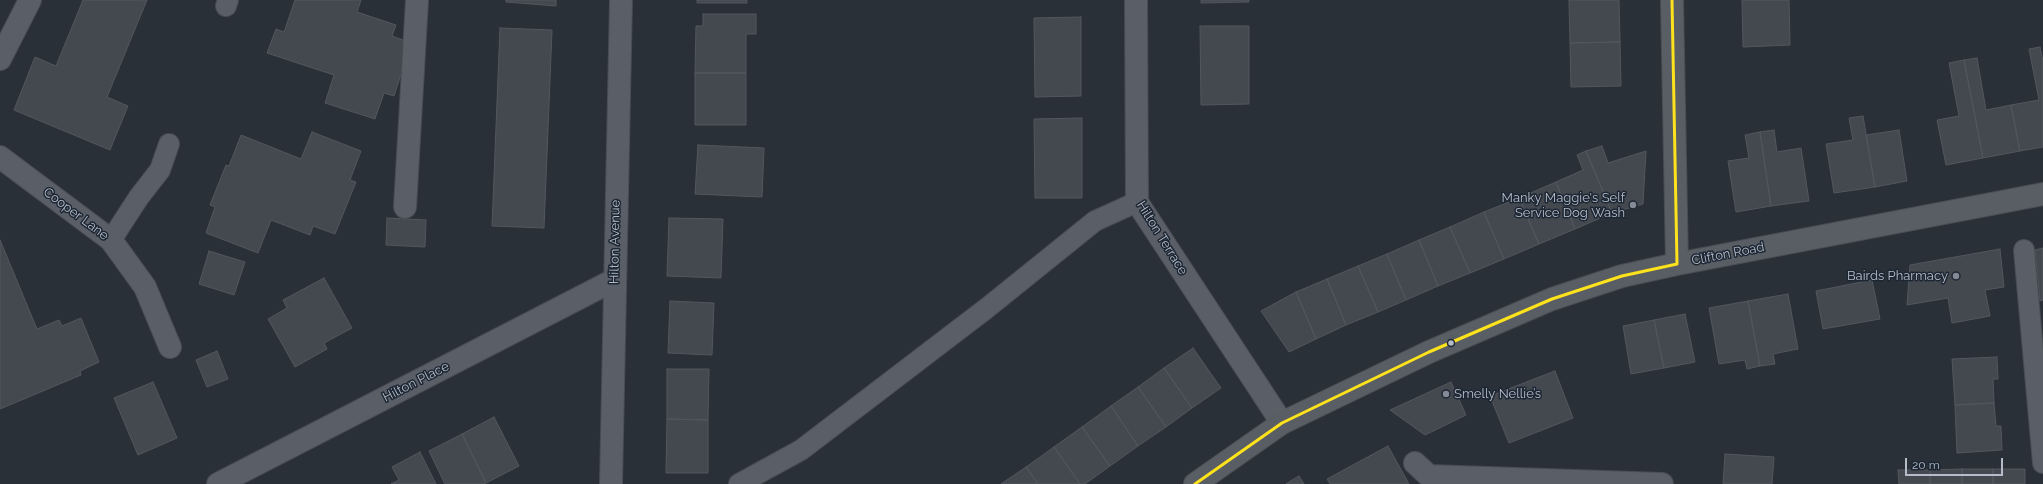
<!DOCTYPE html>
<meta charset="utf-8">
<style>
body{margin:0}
#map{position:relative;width:2043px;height:484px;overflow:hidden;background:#2a3038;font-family:Raleway,sans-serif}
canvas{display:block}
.scale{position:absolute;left:1905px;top:458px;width:98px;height:18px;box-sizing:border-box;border:2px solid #b4bcc9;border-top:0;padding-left:5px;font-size:12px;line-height:14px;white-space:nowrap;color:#b4bcc9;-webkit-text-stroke:3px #1d2633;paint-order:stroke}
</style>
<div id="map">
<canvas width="2043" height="484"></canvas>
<div class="scale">20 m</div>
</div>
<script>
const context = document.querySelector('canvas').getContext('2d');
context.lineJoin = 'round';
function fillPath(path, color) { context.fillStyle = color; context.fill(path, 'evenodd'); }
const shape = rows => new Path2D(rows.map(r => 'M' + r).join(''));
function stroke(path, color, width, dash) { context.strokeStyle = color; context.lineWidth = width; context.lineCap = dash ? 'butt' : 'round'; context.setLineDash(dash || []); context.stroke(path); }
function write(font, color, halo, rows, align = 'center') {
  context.font = font + ' Raleway,sans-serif'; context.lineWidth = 3; context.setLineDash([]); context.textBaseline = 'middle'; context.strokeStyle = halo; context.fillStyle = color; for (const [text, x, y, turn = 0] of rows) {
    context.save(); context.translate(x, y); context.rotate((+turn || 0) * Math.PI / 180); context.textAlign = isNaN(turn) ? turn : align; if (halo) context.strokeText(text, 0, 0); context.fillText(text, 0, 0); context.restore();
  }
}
const building = shape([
 [83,0,147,0,107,97,128,106,110,150,14,110,35,57,56,66,83,0],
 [295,0,361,0,357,12,396,25,392,36,411,43,394,96,384,93,375,119,325,103,334,75,267,53,276,29,284,32,295,0],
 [506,0,556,0,556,6,506,2,506,0],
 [697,0,747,0,747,3,697,3,697,0],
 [1201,0,1249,0,1249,2,1201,3,1201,0],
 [1569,0,1619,0,1620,42,1570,43,1569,0],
 [1742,0,1789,0,1790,45,1743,47,1742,0],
 [703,14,756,14,756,34,746,34,746,73,695,73,696,26,703,26,703,14],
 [1081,17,1081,96,1035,97,1034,18,1081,17],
 [1200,26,1249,26,1249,104,1201,105,1200,26],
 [500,28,552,30,544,228,492,226,500,28],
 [1620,42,1621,86,1571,87,1570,43,1620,42],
 [2040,47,2043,61,2043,147,2020,151,2011,105,2039,100,2029,49,2040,47],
 [1977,58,1986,110,2011,105,2020,151,1983,158,1964,60,1977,58],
 [1964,60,1983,158,1946,165,1937,120,1959,116,1949,63,1964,60],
 [695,73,746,73,746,125,695,125,695,73],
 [1863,116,1875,187,1834,193,1826,144,1853,140,1849,118,1863,116],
 [1082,118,1082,198,1035,198,1034,119,1082,118],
 [1774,130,1777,152,1801,148,1809,201,1771,206,1760,132,1774,130],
 [1899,130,1907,181,1875,187,1866,135,1899,130],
 [312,132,361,151,350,180,356,182,335,234,313,226,310,235,271,220,258,253,206,233,215,207,210,205,226,165,229,166,241,135,301,159,312,132],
 [1760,132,1771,206,1736,212,1728,161,1749,158,1745,135,1760,132],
 [698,145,764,148,762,197,695,194,698,145],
 [1602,146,1608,163,1646,151,1643,204,1612,213,1586,151,1602,146],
 [1586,151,1612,213,1575,229,1556,182,1583,170,1577,155,1586,151],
 [1556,182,1575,229,1539,244,1519,198,1556,182],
 [1519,198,1539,244,1504,259,1484,212,1519,198],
 [1484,212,1504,259,1470,273,1450,227,1484,212],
 [387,218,426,220,425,247,386,245,387,218],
 [669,218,723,219,721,278,667,276,669,218],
 [1450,227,1470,273,1438,286,1419,240,1450,227],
 [0,240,37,329,59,320,62,326,81,318,99,362,80,371,81,375,0,409,0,240],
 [1419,240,1438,286,1406,300,1387,254,1419,240],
 [2043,248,2043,300,2040,301,2035,250,2043,248],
 [2000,249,2004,287,1985,290,1990,316,1952,323,1948,298,1907,305,1910,265,2000,249],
 [209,251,245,262,234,295,199,284,209,251],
 [1387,254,1406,300,1378,312,1358,266,1387,254],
 [1358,266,1378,312,1346,325,1327,279,1358,266],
 [324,278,352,328,324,343,327,349,295,367,268,319,287,308,283,300,324,278],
 [1327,279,1346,325,1316,339,1296,292,1327,279],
 [1872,280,1880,319,1823,329,1816,291,1872,280],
 [1296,292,1316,339,1289,352,1261,311,1296,292],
 [1788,294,1798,349,1773,354,1775,364,1760,366,1748,301,1788,294],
 [670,301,714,303,712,355,668,353,670,301],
 [1748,301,1760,366,1747,369,1745,360,1719,364,1709,308,1748,301],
 [1685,314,1695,362,1664,368,1654,320,1685,314],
 [1654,320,1664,368,1631,374,1623,326,1654,320],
 [1193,348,1221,388,1192,408,1164,368,1193,348],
 [217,351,228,379,207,387,196,360,217,351],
 [1997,357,1998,379,1993,379,1994,403,1955,405,1952,359,1997,357],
 [1164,368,1192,408,1166,427,1138,387,1164,368],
 [667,369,709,369,708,420,667,419,667,369],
 [1555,371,1573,418,1509,443,1490,396,1555,371],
 [153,382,177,438,138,455,114,398,153,382],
 [1451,382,1466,415,1425,435,1390,410,1451,382],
 [1138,387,1166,427,1138,446,1111,406,1138,387],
 [1994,403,1996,426,2001,426,2002,450,1957,453,1955,405,1994,403],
 [1111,406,1138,446,1110,466,1082,427,1111,406],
 [494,417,519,466,486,483,462,434,494,417],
 [667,419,708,420,708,473,666,473,667,419],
 [1082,427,1110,466,1085,484,1080,484,1054,447,1082,427],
 [462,434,486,483,483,484,445,484,429,451,462,434],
 [1388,446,1409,484,1330,484,1327,479,1388,446],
 [1054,447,1080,484,1038,484,1026,467,1054,447],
 [420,452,436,484,391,484,399,480,392,467,420,452],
 [1725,454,1774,457,1772,484,1723,484,1725,454],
 [1026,467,1038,484,1001,484,1026,467],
 [1962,469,1962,484,1930,484,1930,470,1962,469],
 [1962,469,1993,469,1993,484,1962,484,1962,469],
 [1993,469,2025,469,2025,484,1993,484,1993,469],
 [1898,470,1930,470,1930,484,1899,484,1898,470],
 [1299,476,1304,484,1286,484,1292,480,1299,476]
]);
const lane = shape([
 [226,6,228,0],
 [111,240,139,197,160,170,169,144],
 [2024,250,2043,463],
 [739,484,801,450,987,308,1095,221,1137,202]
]);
const street = shape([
 [1136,0,1137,202,1282,423],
 [0,59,30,0],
 [0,157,111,240,145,287,170,347],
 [405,207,417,0],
 [1415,463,1429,476,1662,484],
 [218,484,614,280],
 [611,484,621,0]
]);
const secondary = shape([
 [1672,0,1677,264],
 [1195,484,1282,423,1429,352,1552,299,1622,276,1677,264,2043,194]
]);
const bus1 = shape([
 [1672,0,1677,264],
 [1195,484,1282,423,1429,352,1552,299,1622,276,1677,264]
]);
const markers = [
 [1633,205,4,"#848b96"],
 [1956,276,4,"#848b96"],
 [1451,343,3.5,"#b4bcc9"],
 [1446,394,4,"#848b96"]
];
const poiNames = [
 ["Manky Maggie's Self",1625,198],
 ["Service Dog Wash",1625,213],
 ["Bairds Pharmacy",1948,276],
 ["Smelly Nellie’s",1454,394,"left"]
];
const streetNames = [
 ["Cooper Lane",76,214,37],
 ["Hilton Terrace",1162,238,58],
 ["Hilton Avenue",615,242,-89],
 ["Clifton Road",1728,254,-11],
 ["Hilton Place",416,382,-27]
];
fillPath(building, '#444950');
stroke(building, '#52575f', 1);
stroke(lane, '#484c53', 22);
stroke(street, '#484c53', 24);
stroke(secondary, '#484c53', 24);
stroke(lane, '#5a5e66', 20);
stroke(street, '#5a5e66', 22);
stroke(secondary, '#595d64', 22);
stroke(bus1, '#fde21c', 3);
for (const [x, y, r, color] of markers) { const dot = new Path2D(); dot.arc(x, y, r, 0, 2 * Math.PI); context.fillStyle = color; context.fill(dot); stroke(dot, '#1d2633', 1.5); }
write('13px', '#b4bcc9', '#1d2633', poiNames, 'right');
write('13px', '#b4bcc9', '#1d2633', streetNames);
</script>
